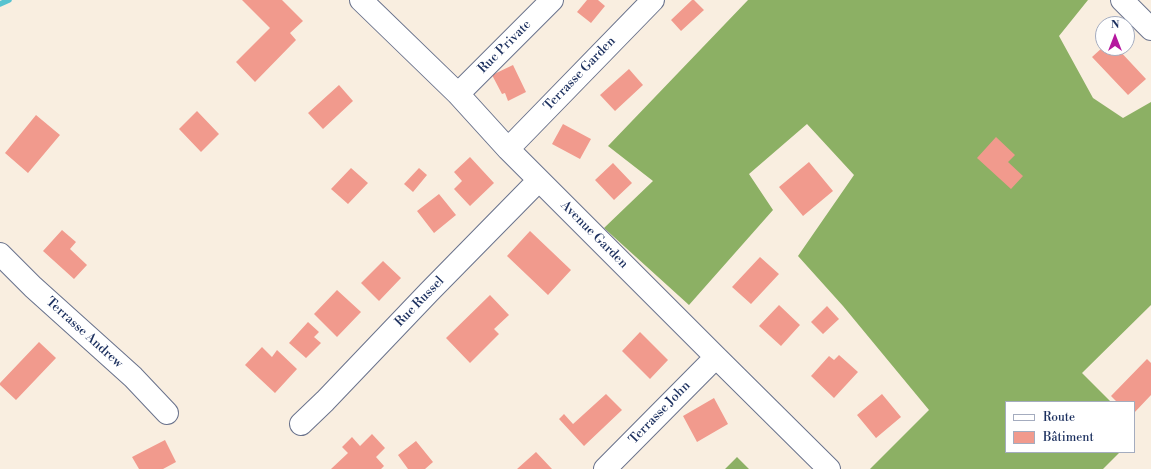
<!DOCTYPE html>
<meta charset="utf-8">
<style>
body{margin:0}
#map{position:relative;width:1151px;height:469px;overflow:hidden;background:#f9eee0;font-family:"Libre Bodoni",serif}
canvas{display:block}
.legend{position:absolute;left:1005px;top:401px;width:130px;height:52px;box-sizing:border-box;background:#fff;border:1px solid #a4acbf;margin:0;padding:5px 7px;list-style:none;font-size:12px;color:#1b2f5e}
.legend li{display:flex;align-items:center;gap:8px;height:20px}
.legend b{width:20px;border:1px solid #a4acbf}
.north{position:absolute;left:1095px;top:16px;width:40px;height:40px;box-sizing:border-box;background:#fff;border:1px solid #a4acbf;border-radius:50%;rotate:0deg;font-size:11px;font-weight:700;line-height:16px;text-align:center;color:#1b2f5e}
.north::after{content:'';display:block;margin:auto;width:14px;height:18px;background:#b5179e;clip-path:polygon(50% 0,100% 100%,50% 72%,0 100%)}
</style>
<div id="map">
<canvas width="1151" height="469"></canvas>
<ul class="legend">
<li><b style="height:5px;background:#fff"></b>Route</li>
<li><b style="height:11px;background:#f19a8d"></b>Bâtiment</li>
</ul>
<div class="north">N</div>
</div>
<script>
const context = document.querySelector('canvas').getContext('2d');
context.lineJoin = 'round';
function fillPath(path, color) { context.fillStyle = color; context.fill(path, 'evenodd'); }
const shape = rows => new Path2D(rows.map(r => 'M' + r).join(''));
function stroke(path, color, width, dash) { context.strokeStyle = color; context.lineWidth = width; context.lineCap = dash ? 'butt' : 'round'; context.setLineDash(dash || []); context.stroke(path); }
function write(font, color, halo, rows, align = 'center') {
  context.font = font + ' "Libre Bodoni",serif'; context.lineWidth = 3.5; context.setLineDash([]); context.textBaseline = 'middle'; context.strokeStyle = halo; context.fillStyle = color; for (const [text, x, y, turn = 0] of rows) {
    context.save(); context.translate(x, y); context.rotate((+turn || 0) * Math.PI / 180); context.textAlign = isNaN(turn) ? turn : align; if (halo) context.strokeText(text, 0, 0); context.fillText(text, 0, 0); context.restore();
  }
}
const forest = shape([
 [748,0,1088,0,1059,36,1093,98,1123,118,1151,102,1151,305,1082,373,1111,402,1006,402,1006,452,1120,452,1103,469,870,469,929,410,843,306,798,256,854,175,807,124,749,174,773,210,689,305,604,228,653,181,608,146],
 [737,457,749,469,725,469]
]);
const stream = shape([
 [0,4,9,0]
]);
const building = shape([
 [242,0,282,0,303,21,290,33,296,40,255,82,236,62,270,28],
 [587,0,598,0,605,6,591,23,577,12],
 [692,0,694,0,704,10,681,31,671,20],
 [1103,47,1103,48,1117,48,1146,79,1128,95,1092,57],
 [513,65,526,92,508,101,505,93,502,94,492,75],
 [629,69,643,85,615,111,600,95],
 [339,85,353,101,323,129,308,113],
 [197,111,219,134,201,152,179,129],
 [36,115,60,135,28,173,5,153],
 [563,124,591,139,580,159,552,144],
 [996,137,1015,155,1008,162,1023,176,1011,189,977,158],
 [470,157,494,183,470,206,454,189,462,181,454,172],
 [809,162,833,191,803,216,779,187],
 [613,163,632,183,614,200,595,180],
 [351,168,368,183,348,204,331,189],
 [419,168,427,175,413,192,404,184],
 [439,194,456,215,434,233,417,211],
 [62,230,76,242,70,249,87,265,74,279,43,251],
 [530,231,571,270,548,295,507,256],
 [760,257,779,274,751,304,732,287],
 [383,261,401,278,379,301,361,283],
 [337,290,361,312,337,337,314,314],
 [490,295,509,315,494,329,499,334,470,363,446,338],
 [779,305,800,325,781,346,759,326],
 [827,306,839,319,823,334,811,322],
 [308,322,319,332,314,337,321,343,306,358,289,343],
 [640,332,668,360,650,379,622,351],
 [39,342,56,358,16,400,0,385,0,383],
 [262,347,272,357,277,350,297,369,275,393,245,365],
 [839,355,858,372,834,398,811,376,829,356,834,360],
 [1147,359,1151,363,1151,395,1134,413,1134,402,1117,402,1111,396],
 [606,394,622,410,584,446,559,419,564,414,573,424],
 [882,394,901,417,876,438,857,415],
 [714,398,728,424,697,442,683,416],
 [372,434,385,448,376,457,384,466,381,469,331,469,348,453,342,447,352,437,360,446],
 [165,440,176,462,163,469,139,469,132,457],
 [416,441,433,462,425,469,408,469,398,455],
 [536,452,552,469,517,469]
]);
const minor = shape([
 [361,0,458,94,508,149,716,357,829,469],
 [1122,0,1151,29],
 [458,94,552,0],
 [508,149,653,0],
 [0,254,33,287,133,377,167,413],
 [301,424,325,401,429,292,539,180],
 [605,469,716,357]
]);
const streetNames = [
 ["Rue Private",505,47,-45],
 ["Terrasse Garden",580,74,-46],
 ["Avenue Garden",594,235,45],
 ["Rue Russel",420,302,-46],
 ["Terrasse Andrew",84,333,42],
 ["Terrasse John",660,413,-46]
];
fillPath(forest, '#8cb064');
stroke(stream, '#57c3d0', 5.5);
fillPath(building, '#f19a8d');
stroke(minor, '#69728c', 24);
stroke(minor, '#fff', 22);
write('13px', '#1b2f5e', '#fff', streetNames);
</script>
